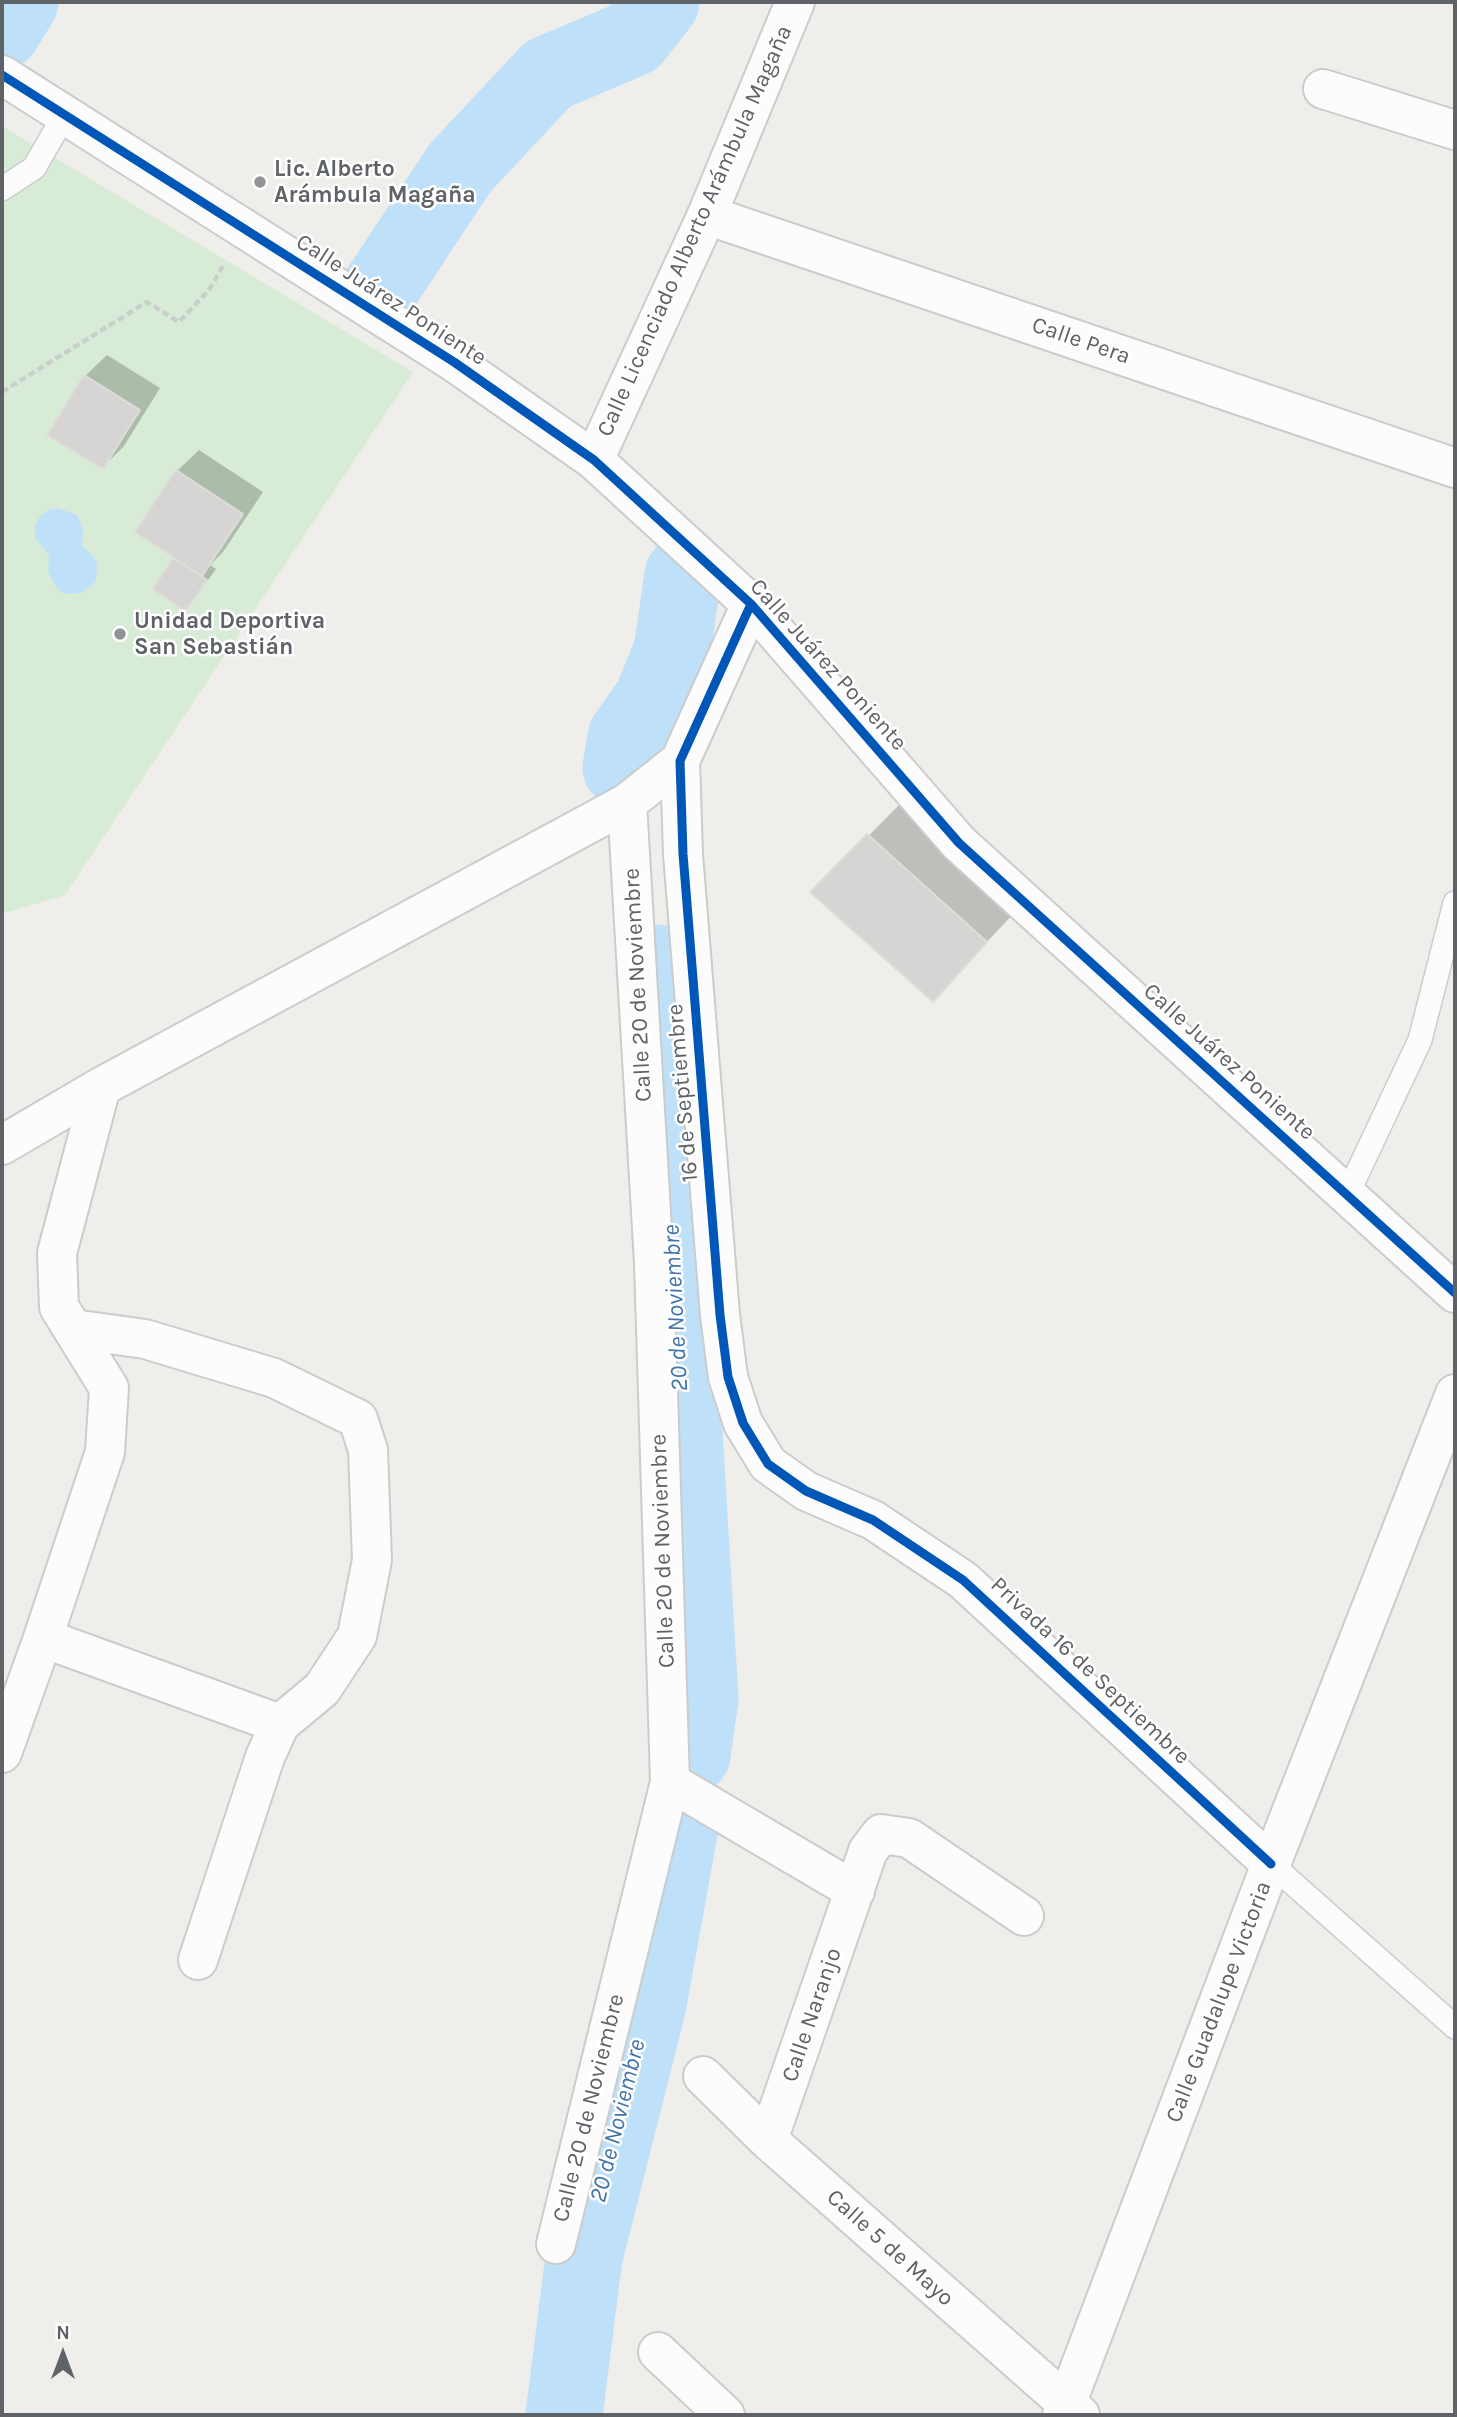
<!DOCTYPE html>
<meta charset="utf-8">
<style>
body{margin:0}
#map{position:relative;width:1457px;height:2417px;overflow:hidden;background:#efeeea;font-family:Karla,sans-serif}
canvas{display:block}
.frame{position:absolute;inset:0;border:4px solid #5f6368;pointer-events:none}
.north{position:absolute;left:28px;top:2319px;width:70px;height:70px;-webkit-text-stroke:5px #fff;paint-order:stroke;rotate:0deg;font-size:19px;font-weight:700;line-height:28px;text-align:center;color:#5f6368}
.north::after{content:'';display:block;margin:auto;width:24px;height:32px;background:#5f6368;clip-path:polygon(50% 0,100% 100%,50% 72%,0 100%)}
</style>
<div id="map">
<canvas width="1457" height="2417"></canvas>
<div class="frame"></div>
<div class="north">N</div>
</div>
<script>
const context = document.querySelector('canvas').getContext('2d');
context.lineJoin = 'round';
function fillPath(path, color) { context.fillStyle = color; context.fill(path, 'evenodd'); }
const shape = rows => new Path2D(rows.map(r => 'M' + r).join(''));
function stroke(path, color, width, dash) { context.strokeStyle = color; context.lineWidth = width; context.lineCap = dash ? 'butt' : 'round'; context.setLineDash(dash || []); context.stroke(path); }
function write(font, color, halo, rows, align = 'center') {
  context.font = font + ' Karla,sans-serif'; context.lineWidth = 5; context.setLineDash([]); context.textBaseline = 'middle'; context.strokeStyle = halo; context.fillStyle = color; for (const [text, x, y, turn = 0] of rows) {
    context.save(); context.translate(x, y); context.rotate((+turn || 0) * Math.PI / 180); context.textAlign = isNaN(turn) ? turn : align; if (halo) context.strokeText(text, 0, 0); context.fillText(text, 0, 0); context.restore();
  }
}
const green = shape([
 [2,126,413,372,65,895,2,914]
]);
const water = shape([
 [58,508,77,515,83,531,82,546,93,556,97,563,96,581,82,593,64,594,57,588,48,572,49,555,35,538,35,526,40,516,49,510]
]);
const shadow = shape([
 [107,355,160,388,124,446,103,467,85,376],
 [199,450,263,492,223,552,210,565,216,569,195,598,185,608,155,588,176,557,177,471],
 [900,804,1018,909,933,999,813,892]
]);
const river = shape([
 [2,31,20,2],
 [378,292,460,168,548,74,633,38,661,2],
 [621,768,626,737,652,700,672,651,683,575],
 [656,963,700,1699,692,1755],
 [564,2415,584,2257,648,2004,680,1827]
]);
const building = shape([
 [84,375,140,410,103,469,47,435,84,375],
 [176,470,243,514,202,576,135,532,176,470],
 [173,558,207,580,185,611,153,589,173,558],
 [867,834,987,942,933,1002,810,892,867,834]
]);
const path = shape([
 [2,392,147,302,179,322,209,290,224,264]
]);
const service = shape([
 [2,189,34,168,64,116],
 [1347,1195,1420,1040,1455,903],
 [1271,1864,1455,2027]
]);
const minor = shape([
 [1323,89,1455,130],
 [707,215,1455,468],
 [751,604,680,761,683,854,720,1315,728,1377,743,1423,768,1464,806,1491,873,1520,963,1580,1271,1864],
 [2,1145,101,1087,627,803,680,761],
 [73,1329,145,1339,274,1378,358,1419,368,1450,372,1560,357,1636,322,1689,280,1724],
 [43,1638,280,1724,265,1757,198,1960],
 [2,1753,43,1638,105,1452,109,1388,59,1307,57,1253,101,1087],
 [670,1782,855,1891],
 [703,2076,768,2140,1080,2415],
 [768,2140,868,1851,881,1834,909,1838,1024,1916],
 [556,2244,670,1782,654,1263,627,803],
 [658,2352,725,2415]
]);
const tertiary = shape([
 [2,75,454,362,594,460,751,604,959,843,1455,1293],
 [594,460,707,215,795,2],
 [1062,2415,1271,1864,1455,1394]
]);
const cycleway = shape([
 [2,75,454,362,594,460,751,604,959,843,1455,1293],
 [751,604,680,761,683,854,720,1315,728,1377,743,1423,768,1464,806,1491,873,1520,963,1580,1271,1864]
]);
const markers = [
 [260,182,7,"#919496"],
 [120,634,7,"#919496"]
];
const poiNames = [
 ["Lic. Alberto",274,169],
 ["Arámbula Magaña",274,195],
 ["Unidad Deportiva",134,621],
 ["San Sebastián",134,647]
];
const streetNames = [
 ["Calle Licenciado Alberto Arámbula Magaña",695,231,-66],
 ["Calle Juárez Poniente",391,300,33],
 ["Calle Pera",1081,341,19],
 ["Calle Juárez Poniente",828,665,48],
 ["Calle 20 de Noviembre",638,985,-93],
 ["Calle Juárez Poniente",1229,1062,42],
 ["16 de Septiembre",683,1093,-95],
 ["Calle 20 de Noviembre",663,1551,-92],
 ["Privada 16 de Septiembre",1090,1671,43],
 ["Calle Guadalupe Victoria",1219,2002,-69],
 ["Calle Naranjo",812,2015,-71],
 ["Calle 20 de Noviembre",589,2108,-76],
 ["Calle 5 de Mayo",890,2248,42]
];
const waterNames = [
 ["20 de Noviembre",676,1308,-93],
 ["20 de Noviembre",618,2121,-76]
];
fillPath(green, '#d8ebd6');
fillPath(water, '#bfe0f9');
fillPath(shadow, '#0003');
stroke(river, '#bfe0f9', 77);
fillPath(building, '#d6d5d3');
stroke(building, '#deddd9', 2);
stroke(service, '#cbcccc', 26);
stroke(minor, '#cbcccc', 42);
stroke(tertiary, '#cbcccc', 42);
stroke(path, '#cacfcc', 4.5, [7, 3.5]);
stroke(service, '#fdfcfc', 23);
stroke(minor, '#fdfcfc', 38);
stroke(tertiary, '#fdfcfc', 38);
stroke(cycleway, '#0057b8', 9);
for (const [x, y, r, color] of markers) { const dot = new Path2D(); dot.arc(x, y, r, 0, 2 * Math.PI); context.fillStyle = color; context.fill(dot); stroke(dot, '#fff', 2.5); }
write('bold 23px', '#5f6368', '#fff', poiNames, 'left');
write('23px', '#5f6368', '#fff', streetNames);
write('italic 24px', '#4174aa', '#fff', waterNames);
</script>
